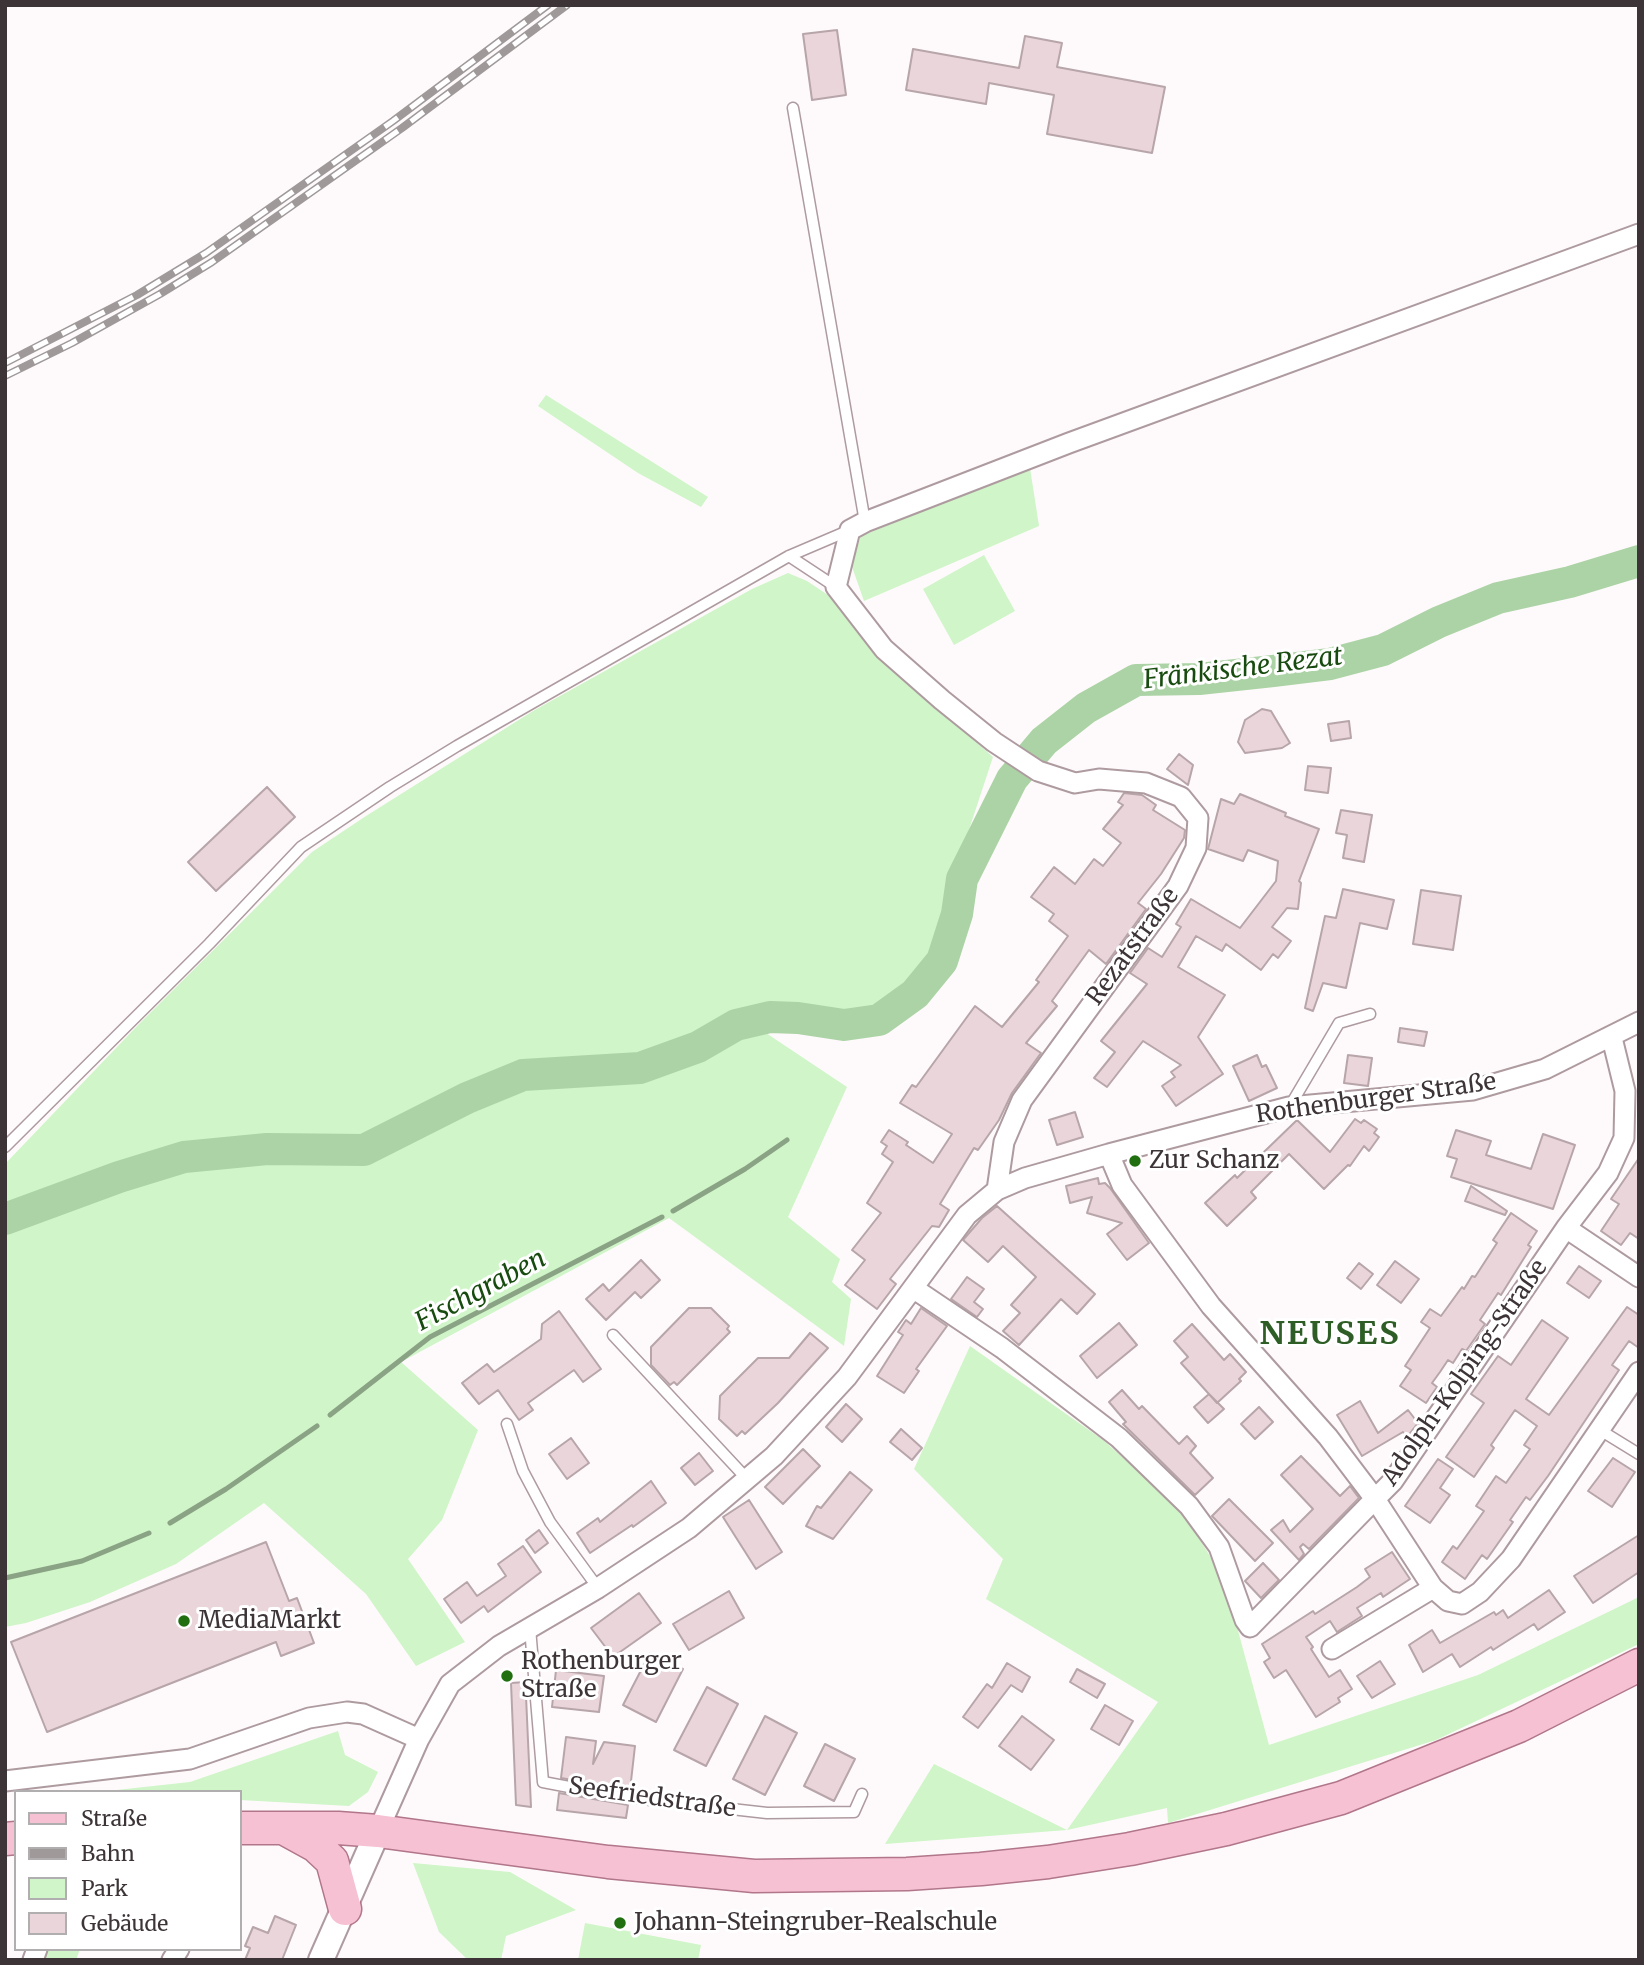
<!DOCTYPE html>
<meta charset="utf-8">
<style>
body{margin:0}
#map{position:relative;width:1644px;height:1965px;overflow:hidden;background:#fefafb;font-family:Merriweather,serif}
canvas{display:block}
.frame{position:absolute;inset:0;border:7px solid #3c3436;pointer-events:none}
.legend{position:absolute;left:14px;top:1790px;width:228px;height:161px;box-sizing:border-box;background:#fff;border:2px solid #b1aeaf;margin:0;padding:9px 12px;list-style:none;font-size:21px;color:#3c3436}
.legend li{display:flex;align-items:center;gap:14px;height:35px}
.legend b{width:35px;border:2px solid #b1aeaf}
</style>
<div id="map">
<canvas width="1644" height="1965"></canvas>
<div class="frame"></div>
<ul class="legend">
<li><b style="height:9px;background:#f6c2d3"></b>Straße</li>
<li><b style="height:9px;background:#9f999a"></b>Bahn</li>
<li><b style="height:19px;background:#cff5c8"></b>Park</li>
<li><b style="height:19px;background:#e9d5da"></b>Gebäude</li>
</ul>
</div>
<script>
const context = document.querySelector('canvas').getContext('2d');
context.lineJoin = 'round';
function fillPath(path, color) { context.fillStyle = color; context.fill(path, 'evenodd'); }
const shape = rows => new Path2D(rows.map(r => 'M' + r).join(''));
function stroke(path, color, width, dash) { context.strokeStyle = color; context.lineWidth = width; context.lineCap = dash ? 'butt' : 'round'; context.setLineDash(dash || []); context.stroke(path); }
function write(font, color, halo, rows, align = 'center') {
  context.font = font + ' Merriweather,serif'; context.lineWidth = 6; context.setLineDash([]); context.textBaseline = 'middle'; context.strokeStyle = halo; context.fillStyle = color; for (const [text, x, y, turn = 0] of rows) {
    context.save(); context.translate(x, y); context.rotate((+turn || 0) * Math.PI / 180); context.textAlign = isNaN(turn) ? turn : align; if (halo) context.strokeText(text, 0, 0); context.fillText(text, 0, 0); context.restore();
  }
}
const green = shape([
 [546,395,708,497,701,507,638,473,538,406],
 [1030,468,1039,526,864,601,851,564,861,536],
 [984,555,1015,611,954,645,923,589],
 [788,573,807,581,831,597,881,658,993,757,951,884,938,944,905,990,865,1015,836,1017,785,1005,742,1017,847,1087,788,1217,840,1259,832,1282,851,1299,844,1346,669,1218,401,1362,478,1430,442,1520,408,1559,465,1642,416,1666,366,1594,264,1503,176,1564,90,1602,26,1623,5,1627,5,1164,139,1024,312,852,366,816,533,711,752,589],
 [970,1346,1103,1440,1181,1509,1224,1579,1269,1745,1478,1675,1639,1597,1639,1644,1436,1740,1168,1823,1167,1808,1067,1830,885,1844,934,1764,1067,1830,1158,1702,986,1599,1003,1559,914,1469],
 [338,1731,345,1755,378,1772,368,1792,349,1806,240,1800,240,1792,98,1792,190,1782],
 [413,1863,510,1872,576,1910,506,1936,501,1960,468,1960,439,1932],
 [585,1923,701,1945,698,1960,578,1960],
 [40,1949,80,1949,76,1960,36,1960]
]);
const stream = shape([
 [673,1211,745,1169,787,1140],
 [330,1415,430,1337,662,1217],
 [170,1523,226,1489,317,1426],
 [5,1578,82,1561,149,1533]
]);
const river = shape([
 [5,1219,119,1177,184,1157,267,1149,364,1150,467,1098,523,1075,640,1068,698,1047,736,1025,770,1017,798,1018,844,1025,879,1020,915,994,942,961,957,914,962,879,1012,779,1044,741,1086,708,1136,680,1199,679,1273,671,1330,664,1383,650,1439,622,1498,598,1570,582,1639,561]
]);
const building = shape([
 [837,30,846,95,812,100,803,34,837,30],
 [1025,36,1062,43,1057,67,1165,87,1152,153,1047,134,1054,95,989,83,986,104,906,90,913,49,1019,68,1025,36],
 [1262,709,1271,711,1290,743,1282,748,1245,753,1238,742,1245,720,1262,709],
 [1349,721,1351,738,1331,741,1328,724,1349,721],
 [1179,754,1193,765,1188,785,1167,769,1179,754],
 [1308,766,1331,768,1328,793,1305,790,1308,766],
 [267,787,295,817,216,891,188,862,267,787],
 [1124,793,1142,795,1156,805,1153,810,1185,830,1184,838,1161,874,1138,903,1146,909,1106,964,1089,950,1052,1001,1057,1006,1026,1043,1041,1053,1012,1093,999,1120,978,1150,974,1148,940,1204,949,1210,939,1227,932,1226,890,1279,896,1284,877,1309,845,1285,865,1260,852,1250,881,1213,867,1203,893,1162,882,1154,887,1146,881,1142,889,1130,908,1142,906,1145,933,1163,952,1134,900,1103,912,1085,916,1087,975,1006,1002,1027,1039,982,1036,980,1068,936,1049,921,1054,914,1031,897,1054,867,1075,884,1094,859,1103,866,1121,843,1103,829,1123,805,1118,802,1124,793],
 [1240,794,1286,813,1285,816,1319,829,1299,881,1301,883,1298,909,1287,908,1272,927,1291,941,1278,958,1273,954,1261,970,1226,944,1222,951,1196,936,1178,967,1225,995,1198,1037,1223,1074,1176,1106,1162,1086,1175,1077,1171,1072,1181,1065,1143,1041,1107,1087,1094,1078,1115,1052,1101,1041,1147,984,1130,973,1148,948,1162,957,1181,927,1176,924,1191,899,1240,928,1276,881,1278,861,1248,850,1243,861,1208,849,1221,799,1234,804,1240,794],
 [1341,810,1372,815,1364,862,1343,858,1347,835,1336,833,1341,810],
 [1343,889,1394,900,1387,929,1360,923,1346,988,1323,983,1313,1011,1305,1008,1325,916,1336,918,1343,889],
 [1421,890,1461,896,1453,950,1413,944,1421,890],
 [1400,1028,1427,1032,1424,1046,1398,1042,1400,1028],
 [1257,1055,1262,1067,1266,1065,1277,1088,1249,1101,1233,1066,1257,1055],
 [1348,1055,1372,1058,1368,1086,1344,1083,1348,1055],
 [1075,1112,1083,1137,1057,1145,1049,1120,1075,1112],
 [1355,1119,1361,1123,1364,1120,1377,1129,1374,1133,1379,1137,1369,1151,1364,1146,1350,1166,1348,1165,1324,1189,1289,1154,1251,1192,1256,1198,1227,1226,1205,1203,1235,1175,1237,1178,1297,1120,1330,1152,1355,1119],
 [1456,1130,1491,1141,1486,1155,1531,1169,1543,1134,1575,1145,1553,1209,1451,1177,1457,1159,1447,1156,1456,1130],
 [1639,1158,1639,1239,1630,1233,1621,1245,1601,1231,1619,1204,1611,1199,1639,1158],
 [1098,1178,1099,1184,1105,1183,1110,1188,1149,1243,1127,1260,1107,1234,1122,1223,1087,1213,1092,1197,1070,1203,1066,1186,1098,1178],
 [1471,1186,1507,1211,1505,1215,1465,1201,1471,1186],
 [997,1206,1095,1294,1077,1314,1061,1299,1019,1345,1003,1331,1020,1313,1011,1305,1036,1277,1003,1246,988,1262,963,1240,982,1218,997,1206],
 [1511,1213,1537,1231,1528,1245,1531,1247,1501,1295,1498,1293,1480,1320,1485,1324,1466,1351,1462,1349,1453,1363,1448,1360,1440,1372,1432,1383,1437,1387,1426,1403,1400,1386,1411,1370,1405,1366,1430,1328,1421,1322,1430,1309,1441,1316,1462,1287,1464,1289,1472,1276,1475,1277,1497,1243,1493,1240,1511,1213],
 [641,1260,660,1280,641,1298,635,1292,606,1320,586,1299,603,1284,609,1291,641,1260],
 [1395,1261,1419,1279,1401,1303,1377,1285,1395,1261],
 [1359,1263,1373,1274,1361,1289,1347,1278,1359,1263],
 [1579,1266,1601,1281,1589,1298,1567,1283,1579,1266],
 [967,1277,984,1289,974,1302,983,1309,977,1317,951,1299,967,1277],
 [1627,1307,1639,1315,1639,1348,1629,1341,1612,1365,1619,1370,1548,1476,1530,1500,1526,1497,1510,1520,1513,1522,1487,1559,1482,1555,1465,1579,1442,1562,1453,1546,1457,1549,1484,1511,1476,1506,1496,1476,1506,1483,1530,1449,1524,1445,1537,1426,1515,1410,1491,1445,1494,1448,1474,1477,1446,1457,1484,1403,1471,1394,1498,1356,1511,1365,1542,1320,1568,1338,1526,1399,1549,1415,1627,1307],
 [689,1308,711,1308,729,1326,727,1329,730,1332,677,1385,674,1382,670,1385,651,1365,651,1347,689,1308],
 [921,1308,947,1326,916,1369,919,1371,904,1393,877,1376,903,1335,898,1332,906,1320,911,1324,921,1308],
 [559,1311,601,1369,583,1382,574,1370,528,1403,533,1410,519,1420,498,1390,479,1404,462,1383,487,1364,494,1372,541,1339,542,1324,559,1311],
 [1119,1323,1137,1345,1097,1378,1080,1356,1119,1323],
 [1192,1324,1224,1360,1230,1354,1246,1372,1239,1379,1241,1381,1217,1403,1181,1363,1188,1357,1174,1341,1192,1324],
 [810,1333,828,1348,778,1403,745,1434,742,1431,737,1436,719,1419,720,1396,758,1358,789,1358,810,1333],
 [1122,1390,1139,1409,1142,1406,1179,1444,1187,1436,1196,1446,1190,1453,1213,1478,1195,1495,1123,1424,1126,1422,1109,1402,1122,1390],
 [1209,1394,1224,1409,1208,1423,1194,1407,1209,1394],
 [1360,1401,1378,1433,1408,1410,1418,1423,1407,1437,1403,1432,1362,1456,1337,1415,1360,1401],
 [846,1404,862,1419,842,1442,826,1427,846,1404],
 [1259,1407,1273,1422,1255,1439,1241,1424,1259,1407],
 [901,1429,922,1448,912,1460,890,1442,901,1429],
 [571,1438,589,1463,567,1479,549,1454,571,1438],
 [803,1449,820,1466,783,1504,765,1487,803,1449],
 [699,1453,713,1471,695,1485,681,1468,699,1453],
 [1301,1456,1340,1496,1350,1486,1359,1498,1309,1549,1303,1544,1300,1547,1304,1554,1299,1560,1271,1530,1283,1520,1290,1532,1313,1509,1281,1475,1301,1456],
 [1613,1458,1635,1472,1612,1507,1588,1491,1613,1458],
 [1438,1459,1453,1469,1440,1488,1450,1495,1430,1523,1405,1506,1438,1459],
 [850,1472,872,1490,833,1539,806,1526,817,1506,821,1508,850,1472],
 [651,1481,666,1503,633,1527,632,1525,590,1553,577,1533,598,1518,600,1522,651,1481],
 [1229,1499,1273,1543,1255,1561,1212,1516,1229,1499],
 [749,1500,782,1552,756,1569,723,1517,749,1500],
 [539,1530,548,1543,535,1553,526,1540,539,1530],
 [1639,1535,1639,1572,1593,1603,1574,1576,1639,1535],
 [266,1542,289,1601,297,1598,314,1643,281,1656,276,1642,47,1732,11,1642,266,1542],
 [523,1546,541,1572,488,1612,484,1606,461,1623,444,1599,467,1582,477,1596,506,1576,498,1564,523,1546],
 [1392,1552,1410,1579,1383,1597,1381,1593,1357,1608,1362,1616,1337,1632,1330,1621,1306,1637,1313,1647,1311,1649,1329,1677,1340,1670,1352,1689,1338,1698,1340,1702,1316,1717,1286,1670,1274,1678,1264,1662,1270,1658,1262,1644,1313,1611,1315,1614,1357,1587,1370,1577,1365,1569,1392,1552],
 [1263,1563,1279,1580,1261,1598,1245,1581,1263,1563],
 [1549,1590,1565,1612,1538,1630,1534,1624,1493,1650,1491,1647,1460,1667,1452,1654,1423,1672,1409,1645,1432,1630,1440,1643,1494,1612,1496,1615,1503,1610,1508,1618,1549,1590],
 [729,1591,744,1618,689,1650,673,1624,729,1591],
 [639,1593,661,1623,613,1657,591,1628,639,1593],
 [650,1653,683,1669,656,1722,623,1705,650,1653],
 [1380,1661,1395,1684,1372,1698,1357,1676,1380,1661],
 [1007,1663,1030,1677,1022,1692,1011,1685,978,1728,963,1717,987,1684,992,1688,1007,1663],
 [1077,1669,1105,1684,1097,1698,1070,1682,1077,1669],
 [556,1670,604,1676,599,1712,552,1707,556,1670],
 [526,1682,526,1696,531,1807,516,1805,511,1683,526,1682],
 [707,1687,738,1704,706,1766,674,1750,707,1687],
 [1105,1705,1133,1721,1119,1745,1091,1729,1105,1705],
 [765,1716,797,1733,765,1795,733,1779,765,1716],
 [1022,1716,1054,1740,1031,1770,999,1746,1022,1716],
 [566,1737,596,1741,593,1764,604,1742,635,1746,630,1790,561,1778,566,1737],
 [825,1744,855,1759,834,1801,804,1786,825,1744],
 [559,1793,628,1805,626,1818,557,1810,559,1793],
 [275,1916,296,1925,282,1960,245,1960,250,1948,245,1946,253,1927,268,1933,275,1916]
]);
const service = shape([
 [793,108,865,522],
 [789,556,836,587],
 [1290,1106,1339,1023,1370,1014],
 [5,1147,209,944,301,847,390,787,457,746,789,556,850,530],
 [613,1335,747,1479],
 [507,1424,523,1471,550,1522,598,1588],
 [1600,1430,1639,1454],
 [530,1628,543,1782,616,1796,767,1813,854,1812,862,1794]
]);
const minor = shape([
 [1612,1038,1625,1091,1624,1138,1608,1173,1566,1228,1393,1481,1375,1499,1433,1588,1448,1601,1462,1604,1480,1592,1511,1559,1639,1372],
 [997,1190,1004,1142,1022,1100,1178,886,1196,848,1198,818,1181,797,1146,783,1099,779,1075,783,1038,771,994,742,942,700,884,649,836,587,850,530,865,522,1069,443,1639,234],
 [1566,1228,1639,1277],
 [913,1288,1002,1348,1119,1438,1189,1506,1219,1547,1245,1620,1250,1627,1375,1499,1328,1437,1211,1306,1122,1185,1109,1154],
 [1332,1649,1433,1588],
 [5,1781,190,1759,309,1718,347,1712,363,1714,419,1739],
 [378,1831,419,1739,450,1684,499,1646,598,1588,689,1528,774,1456,847,1377,967,1215,997,1190,1025,1178,1109,1154,1289,1107,1473,1090,1545,1069,1639,1022],
 [33,1960,37,1949],
 [172,1960,179,1949]
]);
const tertiary = shape([
 [321,1960,378,1831]
]);
const primary = shape([
 [240,1828,338,1828,378,1831,608,1862,754,1876,907,1874,981,1869,1048,1862,1130,1849,1226,1829,1341,1798,1519,1726,1639,1665],
 [285,1829,316,1846,332,1861,345,1909],
 [5,1839,16,1838]
]);
const rail = shape([
 [5,363,137,295,206,253,393,121,548,5],
 [5,376,72,343,160,294,212,262,402,128,567,5]
]);
const markers = [
 [1135,1161,7,"#226f12"],
 [184,1621,7,"#226f12"],
 [507,1676,7,"#226f12"],
 [620,1923,7,"#226f12"]
];
const streetNames = [
 ["Rezatstraße",1133,947,-54],
 ["Rothenburger Straße",1376,1099,-8],
 ["Adolph-Kolping-Straße",1465,1373,-55],
 ["Seefriedstraße",652,1798,8]
];
const poiNames = [
 ["Zur Schanz",1149,1161],
 ["MediaMarkt",198,1621],
 ["Rothenburger",521,1662],
 ["Straße",521,1690],
 ["Johann-Steingruber-Realschule",634,1923]
];
const waterNames = [
 ["Fränkische Rezat",1243,669,-7],
 ["Fischgraben",481,1291,-28]
];
const districtNames = [
 ["NEUSES",1330,1335]
];
fillPath(green, '#cff5c8');
stroke(stream, '#8aa384', 5);
stroke(river, '#acd3a5', 32);
fillPath(building, '#e9d5da');
stroke(building, '#b7a5aa', 2);
stroke(service, '#ae9ba0', 13);
stroke(minor, '#ae9ba0', 23);
stroke(tertiary, '#ae9ba0', 28);
stroke(primary, '#b17689', 35);
stroke(service, '#fff', 10);
stroke(minor, '#fff', 19);
stroke(tertiary, '#fff', 24);
stroke(primary, '#f6c2d3', 32);
stroke(rail, '#9f999a', 8);
stroke(rail, '#fff', 5, [16]);
for (const [x, y, r, color] of markers) { const dot = new Path2D(); dot.arc(x, y, r, 0, 2 * Math.PI); context.fillStyle = color; context.fill(dot); stroke(dot, '#fff', 2.5); }
write('24px', '#3c3436', '#fff', streetNames);
write('24px', '#3c3436', '#fff', poiNames, 'left');
write('italic 26px', '#184b0f', '#fff', waterNames);
context.letterSpacing = '2px';
write('bold 32px', '#2e5e26', '#fff', districtNames);
context.letterSpacing = '0px';
</script>
